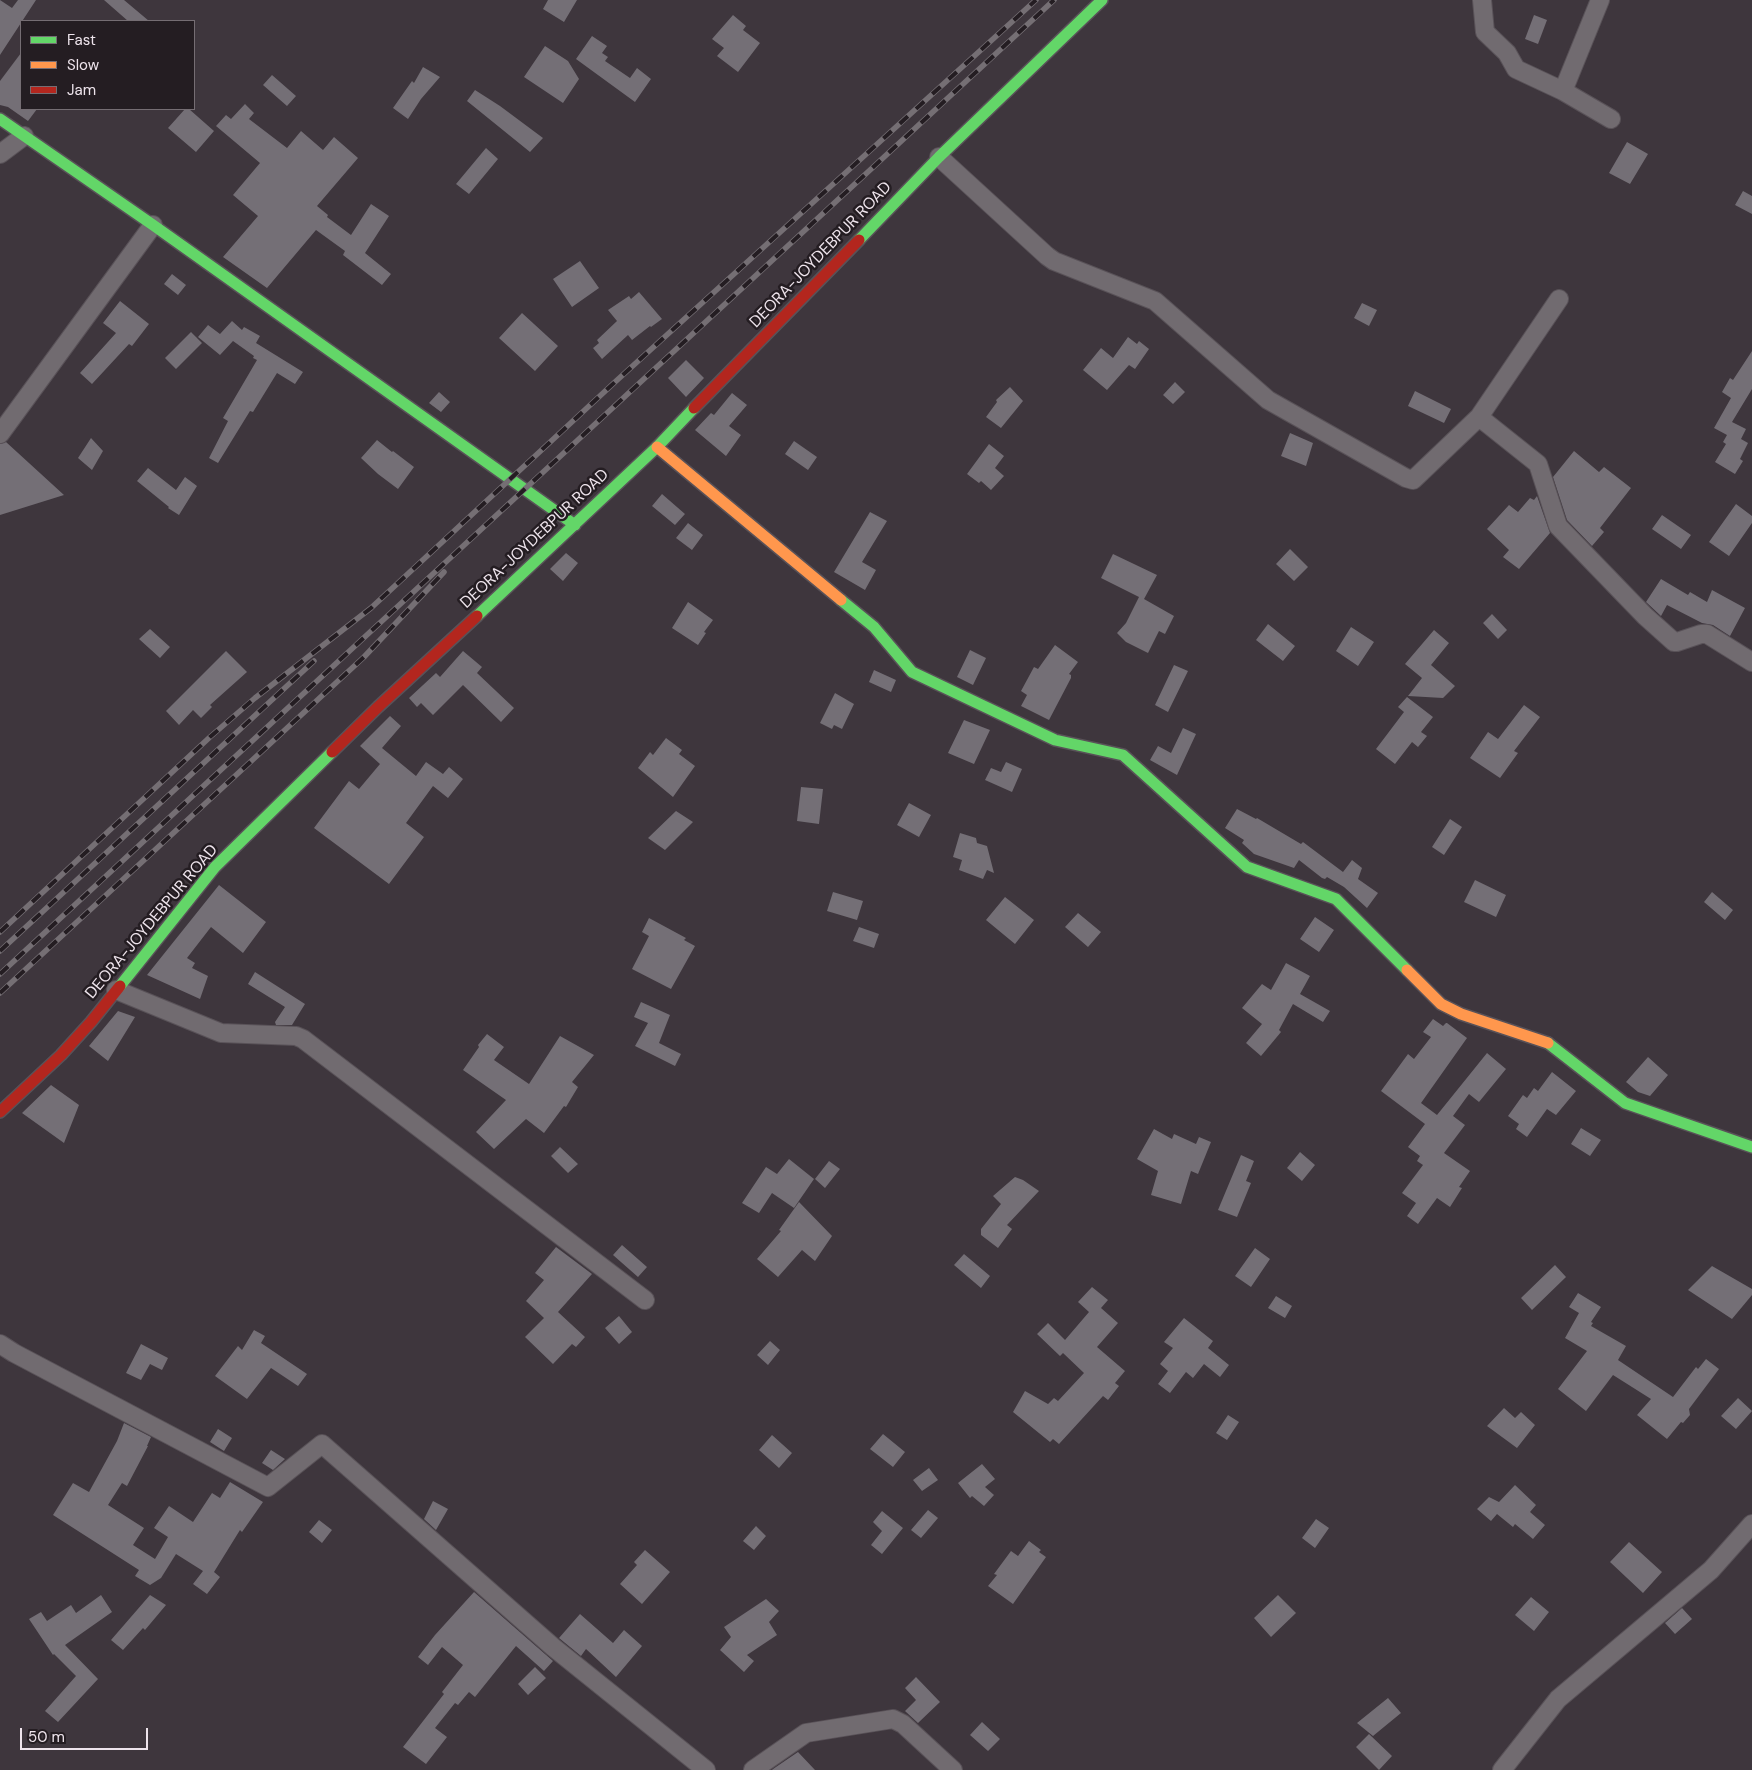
<!DOCTYPE html>
<style>
body{margin:0}
#map{position:relative;width:1752px;height:1770px;overflow:hidden;background:#3e363d;font-family:"DM Sans",sans-serif}
canvas{display:block}
.legend{position:absolute;left:20px;top:20px;width:175px;height:90px;box-sizing:border-box;background:#241d22;border:1px solid #756d73;margin:0;padding:6px 9px;list-style:none;font-size:15px;color:#eee4ec}
.legend li{display:flex;align-items:center;gap:10px;height:25px}
.legend b{width:25px;border:1px solid #756d73}
.scale{position:absolute;left:20px;top:1728px;width:128px;height:22px;box-sizing:border-box;border:2px solid #eee4ec;border-top:0;padding-left:6px;font-size:15px;line-height:18px;white-space:nowrap;color:#eee4ec;-webkit-text-stroke:4px #241d22;paint-order:stroke}
</style>
<div id="map">
<canvas width="1752" height="1770"></canvas>
<ul class="legend">
<li><b style="height:6px;background:#63d668"></b>Fast</li>
<li><b style="height:6px;background:#ff974d"></b>Slow</li>
<li><b style="height:6px;background:#b3261e"></b>Jam</li>
</ul>
<div class="scale">50 m</div>
</div>
<script>
const context = document.querySelector('canvas').getContext('2d');
context.lineJoin = 'round';
function fillPath(path, color) { context.fillStyle = color; context.fill(path, 'evenodd'); }
const shape = rows => new Path2D(rows.map(r => 'M' + r).join(''));
function stroke(path, color, width, dash) { context.strokeStyle = color; context.lineWidth = width; context.lineCap = dash ? 'butt' : 'round'; context.setLineDash(dash || []); context.stroke(path); }
function write(font, color, halo, rows, align = 'center') {
  context.font = font + ' "DM Sans",sans-serif'; context.lineWidth = 5; context.setLineDash([]); context.textBaseline = 'middle'; context.strokeStyle = halo; context.fillStyle = color; for (const [text, x, y, turn = 0] of rows) {
    context.save(); context.translate(x, y); context.rotate((+turn || 0) * Math.PI / 180); context.textAlign = isNaN(turn) ? turn : align; if (halo) context.strokeText(text, 0, 0); context.fillText(text, 0, 0); context.restore();
  }
}
const building = shape([
 [0,0,12,8,18,0,36,0,0,55],
 [104,0,124,0,149,21,128,21],
 [548,0,577,0,564,22,543,9],
 [733,15,746,26,743,30,760,43,738,72,717,56,724,48,712,39],
 [1534,15,1547,20,1538,44,1525,39],
 [592,36,607,46,602,53,608,57,605,61,630,78,637,68,651,79,635,102,576,59],
 [545,46,568,61,579,79,563,103,524,77],
 [21,53,21,109,37,109,28,121,8,107,0,105,0,81],
 [423,67,440,77,421,99,408,119,393,108,412,81,414,83],
 [272,75,296,96,287,106,263,85],
 [475,90,500,106,543,138,530,152,467,101],
 [245,104,254,113,249,119,287,148,301,131,323,150,334,137,358,158,317,206,328,215,327,217,351,235,371,204,389,216,365,253,391,274,382,285,343,255,345,251,316,230,267,288,223,257,258,216,233,195,260,163,216,126,226,115,231,119],
 [185,109,189,109,214,131,196,152,168,128],
 [1627,142,1648,154,1630,184,1609,173],
 [486,148,498,159,469,194,456,184],
 [1743,191,1752,196,1752,214,1735,205],
 [580,261,599,288,572,307,553,279],
 [172,274,186,285,178,295,164,284],
 [639,292,662,319,651,327,650,326,632,340,628,335,602,359,593,348,599,343,597,340,617,321,608,310,629,296,631,299],
 [120,301,149,324,132,346,129,344,92,384,80,373,116,333,103,323],
 [1362,303,1377,310,1369,326,1354,318],
 [522,313,558,346,535,371,499,338],
 [232,321,242,330,244,327,260,336,256,343,303,372,295,384,277,373,253,412,250,411,218,463,209,458,228,421,223,418,257,360,253,358,254,356,233,341,220,355,198,337,208,325,220,334],
 [191,332,202,343,176,369,165,358],
 [1128,337,1137,344,1139,341,1149,349,1135,369,1129,365,1107,390,1083,370,1101,348,1113,358],
 [1752,351,1752,389,1732,422,1746,429,1741,439,1748,443,1740,459,1743,461,1735,474,1715,462,1726,444,1723,442,1727,435,1714,428,1731,398,1722,392,1730,378,1733,380],
 [686,360,704,378,686,397,668,378],
 [1175,382,1185,392,1173,404,1163,395],
 [1010,387,1023,401,1001,428,986,417,997,402,996,400],
 [1415,391,1451,409,1444,423,1408,406],
 [439,392,450,402,441,412,429,403],
 [732,393,747,405,729,426,741,435,726,456,695,430,711,413,714,415],
 [1290,433,1313,443,1306,466,1281,456],
 [91,438,103,451,92,470,78,458],
 [377,440,392,452,393,451,414,467,398,489,378,474,361,458],
 [794,441,817,457,808,470,785,454],
 [6,442,64,495,0,515,0,444],
 [989,444,1004,456,995,468,1004,476,991,490,981,481,979,483,967,474],
 [1574,451,1599,472,1604,467,1631,488,1600,528,1604,532,1592,546,1567,520,1553,477],
 [148,468,176,490,185,477,197,486,179,515,168,508,169,507,137,481],
 [662,494,685,514,675,525,652,506],
 [1537,496,1550,533,1519,569,1503,557,1509,550,1487,529,1509,505,1518,512,1530,498,1534,500],
 [1736,504,1752,516,1752,523,1729,556,1709,542],
 [870,512,887,521,862,562,876,570,865,590,834,572],
 [1662,515,1691,535,1681,549,1652,529],
 [688,523,703,535,692,550,676,538],
 [1290,549,1308,567,1294,581,1276,564],
 [566,553,578,563,563,581,550,569],
 [1113,554,1157,575,1144,599,1174,616,1165,634,1159,631,1148,653,1126,642,1117,633,1126,623,1139,597,1101,578],
 [1661,579,1688,595,1690,592,1707,602,1712,590,1745,608,1730,636,1713,625,1702,623,1667,605,1661,616,1646,602],
 [688,602,713,620,704,632,706,633,698,645,672,628],
 [1492,614,1507,630,1498,639,1483,623],
 [1268,624,1295,646,1283,661,1256,640],
 [1351,627,1374,642,1358,666,1336,651],
 [150,629,170,647,160,658,139,639],
 [1434,630,1449,643,1431,665,1455,686,1443,698,1408,696,1422,678,1405,664],
 [1055,645,1078,662,1069,674,1071,675,1071,678,1049,720,1021,706,1027,695,1021,691,1034,667,1038,669],
 [970,650,986,658,973,685,957,677],
 [226,651,247,672,210,705,212,707,201,718,193,710,179,725,166,711],
 [463,651,482,667,477,673,514,708,501,722,463,685,433,715,421,703,417,707,409,698,436,673,440,677],
 [1174,665,1188,671,1168,712,1155,705],
 [874,670,896,680,891,692,869,682],
 [835,693,854,704,842,729,834,725,832,729,820,723],
 [1407,697,1433,717,1421,732,1427,736,1418,747,1412,742,1395,764,1376,749,1404,712,1398,707],
 [1524,705,1540,717,1514,751,1518,753,1500,778,1470,758,1488,732,1498,739],
 [390,716,401,726,382,748,416,776,426,762,443,774,449,767,463,779,448,798,433,786,406,823,424,837,389,884,314,828,349,781,359,789,380,764,360,746],
 [964,720,990,730,974,764,948,753],
 [1183,728,1196,734,1177,775,1150,760,1158,746,1171,753],
 [666,738,682,750,679,754,695,766,673,797,638,768,650,752,653,755],
 [1006,762,1022,769,1012,792,985,780,991,768,1001,772],
 [801,787,823,789,819,824,797,821],
 [909,803,931,815,919,837,897,825],
 [1237,809,1256,819,1257,818,1301,844,1303,842,1343,872,1352,860,1362,868,1358,879,1378,893,1367,908,1344,887,1327,877,1325,879,1322,878,1299,860,1294,868,1254,854,1242,843,1244,840,1225,828],
 [676,811,693,822,665,850,648,838],
 [1450,819,1462,827,1444,855,1432,847],
 [960,833,976,838,977,843,987,846,994,873,987,870,983,879,959,870,962,860,953,857],
 [1475,880,1506,895,1496,917,1464,902],
 [219,885,266,922,243,953,211,927,187,958,195,963,192,968,208,976,200,999,147,975],
 [833,892,863,901,857,920,827,911],
 [1712,892,1733,910,1725,920,1704,902],
 [1005,897,1034,920,1015,944,986,920],
 [1078,913,1101,932,1088,947,1065,927],
 [1315,917,1334,930,1319,952,1300,939],
 [649,918,686,938,684,940,695,946,671,989,632,969,649,936,642,932],
 [859,927,879,934,874,948,853,941],
 [1286,963,1310,976,1300,994,1330,1011,1323,1022,1293,1004,1279,1030,1281,1032,1261,1056,1246,1043,1262,1024,1242,1008,1262,984,1271,990],
 [255,972,305,1004,292,1025,276,1025,275,1022,285,1007,248,984],
 [641,1002,670,1015,659,1043,681,1054,675,1066,635,1046,648,1023,634,1017],
 [118,1011,135,1017,108,1061,89,1046],
 [1433,1019,1443,1026,1446,1023,1447,1023,1467,1038,1421,1103,1437,1115,1487,1053,1506,1069,1479,1102,1469,1094,1453,1116,1465,1125,1444,1153,1470,1171,1459,1187,1462,1188,1450,1207,1437,1198,1418,1224,1407,1216,1416,1203,1402,1193,1423,1165,1417,1161,1420,1156,1408,1147,1425,1124,1381,1091,1408,1054,1414,1059,1431,1037,1423,1032],
 [487,1034,504,1047,494,1060,529,1084,560,1036,594,1055,572,1082,578,1087,566,1107,564,1106,544,1133,526,1119,494,1149,476,1132,506,1100,463,1070,479,1047,478,1045],
 [1648,1057,1668,1075,1650,1096,1638,1092,1626,1082],
 [1552,1072,1576,1091,1556,1115,1547,1109,1527,1137,1516,1129,1519,1124,1508,1116,1523,1095,1527,1098,1534,1088,1538,1091],
 [51,1085,79,1105,64,1143,22,1113],
 [1581,1128,1601,1140,1590,1156,1571,1144],
 [1154,1129,1172,1139,1174,1134,1196,1144,1199,1137,1211,1142,1198,1174,1191,1171,1181,1204,1151,1195,1158,1171,1137,1159],
 [560,1147,578,1164,568,1173,551,1156],
 [1300,1152,1315,1165,1302,1181,1287,1168],
 [1241,1155,1254,1161,1246,1181,1251,1183,1237,1217,1218,1210],
 [789,1159,814,1179,794,1208,772,1193,759,1213,742,1203,766,1167,777,1174],
 [829,1161,840,1169,825,1188,815,1179],
 [1015,1177,1023,1180,1039,1191,1007,1225,1012,1229,998,1248,981,1235,981,1229,1001,1204,993,1196],
 [799,1202,832,1236,815,1261,802,1250,778,1277,757,1259,781,1231,779,1230],
 [622,1245,647,1267,638,1277,613,1255],
 [556,1247,592,1274,558,1312,585,1337,576,1347,572,1344,553,1364,525,1337,544,1318,526,1301,544,1280,535,1273],
 [1255,1248,1270,1259,1251,1287,1235,1276],
 [964,1254,990,1276,981,1288,954,1265],
 [1555,1265,1566,1277,1532,1310,1521,1298],
 [1712,1266,1752,1289,1752,1295,1732,1319,1688,1290],
 [1092,1287,1108,1300,1101,1308,1118,1323,1097,1347,1125,1371,1115,1383,1119,1386,1108,1400,1103,1396,1059,1444,1053,1439,1050,1442,1013,1412,1025,1391,1048,1404,1054,1398,1058,1401,1084,1373,1063,1353,1060,1356,1037,1334,1048,1323,1065,1340,1089,1312,1078,1302],
 [1578,1293,1601,1307,1591,1322,1593,1323,1591,1326,1626,1346,1618,1360,1673,1397,1696,1367,1698,1369,1706,1359,1719,1369,1689,1409,1690,1415,1683,1423,1681,1422,1667,1439,1637,1415,1651,1399,1613,1375,1586,1411,1558,1389,1587,1351,1565,1338,1579,1313,1569,1307],
 [1276,1296,1292,1306,1285,1318,1268,1308],
 [619,1316,632,1332,619,1344,605,1328],
 [1184,1318,1213,1341,1208,1348,1229,1365,1220,1377,1204,1364,1193,1378,1186,1372,1170,1393,1158,1384,1168,1371,1160,1364,1173,1348,1164,1342],
 [254,1330,265,1336,261,1343,307,1374,298,1386,271,1368,247,1399,215,1376,238,1346,242,1350],
 [770,1341,780,1350,768,1365,757,1355],
 [141,1344,168,1358,162,1370,150,1364,141,1380,126,1373],
 [1738,1398,1752,1411,1736,1429,1721,1416],
 [1504,1408,1515,1418,1521,1412,1535,1425,1517,1448,1487,1426],
 [1228,1415,1239,1422,1227,1440,1216,1433],
 [124,1423,151,1437,147,1446,148,1446,127,1486,122,1483,108,1505,144,1528,133,1545,155,1559,168,1537,154,1528,169,1506,193,1522,212,1493,220,1498,230,1482,263,1502,242,1532,240,1530,214,1572,220,1577,207,1594,193,1584,203,1571,176,1554,161,1578,150,1585,135,1576,139,1570,53,1515,73,1483,89,1492,117,1441],
 [218,1429,232,1438,224,1451,210,1442],
 [883,1434,905,1452,893,1467,870,1449],
 [772,1435,792,1453,779,1468,759,1450],
 [271,1450,285,1459,273,1470,262,1463],
 [982,1464,995,1479,985,1487,994,1495,984,1506,972,1496,970,1498,958,1483],
 [929,1468,938,1480,922,1491,913,1480],
 [1515,1485,1536,1505,1530,1512,1545,1525,1533,1539,1515,1524,1513,1527,1497,1514,1491,1521,1477,1509,1489,1497,1499,1502],
 [433,1501,448,1509,436,1530,424,1519],
 [928,1510,938,1518,921,1538,911,1530],
 [882,1511,903,1528,882,1554,871,1545,882,1531,873,1522],
 [1316,1519,1329,1528,1315,1548,1302,1538],
 [319,1520,332,1530,322,1543,309,1532],
 [756,1526,766,1536,754,1550,743,1541],
 [1029,1541,1041,1550,1039,1552,1046,1557,1013,1604,988,1586,997,1575,994,1574,1011,1551,1018,1556],
 [1629,1542,1662,1572,1643,1593,1610,1562],
 [645,1550,670,1572,642,1604,620,1584,637,1565,634,1562],
 [474,1592,553,1661,544,1671,516,1646,475,1697,469,1692,458,1705,455,1703,435,1728,447,1737,426,1764,403,1747,444,1694,442,1692,463,1665,442,1647,428,1665,418,1657,435,1635],
 [101,1595,112,1612,65,1645,98,1679,58,1722,45,1711,76,1676,54,1654,53,1655,29,1619,41,1612,47,1621,71,1605,76,1613],
 [150,1595,166,1605,145,1630,143,1628,123,1650,111,1640],
 [1278,1595,1296,1613,1271,1637,1254,1618],
 [1531,1597,1549,1612,1534,1631,1515,1615],
 [766,1599,779,1611,769,1622,777,1635,747,1655,754,1661,744,1672,720,1650,731,1637,724,1627],
 [1682,1608,1692,1619,1675,1634,1665,1623],
 [580,1614,613,1643,624,1630,642,1646,616,1677,586,1649,581,1656,559,1638],
 [535,1667,546,1678,528,1695,518,1684],
 [916,1677,940,1702,918,1723,905,1711,916,1700,905,1688],
 [1388,1698,1401,1713,1373,1736,1357,1723],
 [982,1722,1000,1739,988,1751,970,1735],
 [1369,1734,1392,1756,1379,1770,1356,1747],
 [798,1752,815,1770,772,1770,773,1769]
]);
const street = shape([
 [1482,0,1485,32,1507,53,1516,69,1563,91,1611,119],
 [1563,91,1600,0],
 [0,154,24,136],
 [939,157,1047,256,1054,261,1155,301,1268,400,1406,478,1413,480,1479,417,1559,299],
 [1479,417,1538,464,1558,526,1645,616,1674,642,1677,642,1701,634,1707,634,1752,662],
 [0,434,153,225],
 [116,990,221,1033,296,1036,303,1039,645,1300],
 [0,1344,14,1353,268,1487,322,1444,553,1647,706,1770],
 [753,1770,806,1733,893,1719,903,1724,953,1770],
 [1502,1770,1558,1699,1711,1570,1752,1524]
]);
const fast = shape([
 [0,119,153,225,575,525],
 [859,240,939,157,1102,0],
 [841,600,874,627,912,672,1055,740,1123,755,1247,867,1336,899,1407,970],
 [477,616,657,447,694,408],
 [120,986,215,867,332,752],
 [1548,1043,1625,1103,1752,1147]
]);
const slow = shape([
 [657,447,841,600],
 [1407,970,1441,1004,1461,1014,1548,1043]
]);
const jam = shape([
 [694,408,859,240],
 [332,752,378,707,477,616],
 [0,1112,61,1055,91,1022,120,986]
]);
const rail = shape([
 [0,932,210,737,255,698,371,608,615,382,1036,0],
 [0,951,314,661],
 [0,974,1054,0],
 [0,993,364,657,444,572]
]);
const streetNames = [
 ["DEORA-JOYDEBPUR ROAD",821,255,-46],
 ["DEORA-JOYDEBPUR ROAD",535,539,-43],
 ["DEORA-JOYDEBPUR ROAD",152,922,-50]
];
fillPath(building, '#746f76');
stroke(street, '#595258', 20);
stroke(fast, '#595258', 14);
stroke(slow, '#595258', 14);
stroke(jam, '#595258', 14);
stroke(street, '#716b70', 18);
stroke(fast, '#63d668', 11);
stroke(slow, '#ff974d', 11);
stroke(jam, '#b3261e', 11);
stroke(rail, '#756f74', 5.5);
stroke(rail, '#241d22', 4, [11]);
write('16px', '#eee4ec', '#241d22', streetNames);
</script>
